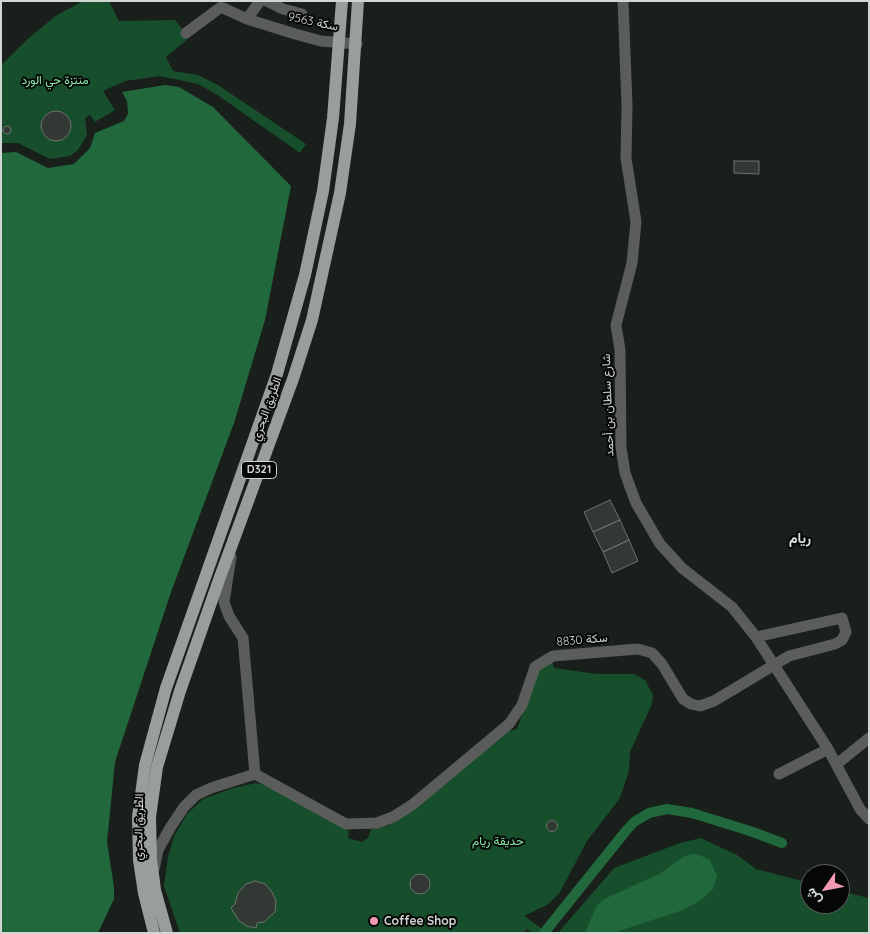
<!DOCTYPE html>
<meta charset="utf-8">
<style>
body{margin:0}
#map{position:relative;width:870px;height:934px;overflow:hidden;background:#191f1b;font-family:Quicksand,Vazirmatn,sans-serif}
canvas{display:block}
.frame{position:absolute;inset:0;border:2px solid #d2d6d3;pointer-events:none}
.north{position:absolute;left:800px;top:864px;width:50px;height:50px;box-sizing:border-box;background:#060807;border:1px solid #585a59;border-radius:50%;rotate:237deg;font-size:14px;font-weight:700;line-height:20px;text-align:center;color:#d2d6d3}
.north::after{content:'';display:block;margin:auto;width:18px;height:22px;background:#f19ab1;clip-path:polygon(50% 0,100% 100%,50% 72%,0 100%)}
</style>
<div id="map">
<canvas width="870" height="934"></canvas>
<div class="frame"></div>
<div class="north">ش</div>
</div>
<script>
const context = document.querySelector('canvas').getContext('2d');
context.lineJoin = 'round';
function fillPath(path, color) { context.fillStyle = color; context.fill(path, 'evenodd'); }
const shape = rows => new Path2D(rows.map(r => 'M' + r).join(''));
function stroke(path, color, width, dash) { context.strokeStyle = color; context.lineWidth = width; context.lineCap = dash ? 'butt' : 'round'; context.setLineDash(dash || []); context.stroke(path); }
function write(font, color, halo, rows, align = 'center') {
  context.font = font + ' Quicksand,Vazirmatn,sans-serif'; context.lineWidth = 4; context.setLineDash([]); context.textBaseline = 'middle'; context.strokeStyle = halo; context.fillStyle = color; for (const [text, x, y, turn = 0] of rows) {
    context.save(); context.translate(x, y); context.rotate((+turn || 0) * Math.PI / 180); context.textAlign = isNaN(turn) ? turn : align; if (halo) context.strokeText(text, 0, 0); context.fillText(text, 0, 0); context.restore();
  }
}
const green = shape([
 [83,1,109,1,119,21,175,20,189,38,166,57,173,71,198,75,218,85,306,144,300,153,216,94,198,84,160,76,125,81,103,91,115,110,95,122,90,115,85,118,87,135,78,150,70,156,50,159,18,143,1,143,1,65,30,37,57,15],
 [552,662,554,668,597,674,634,674,645,680,653,695,652,704,630,752,629,771,620,798,587,841,559,894,547,905,524,916,548,933,533,933,527,929,523,933,180,933,164,886,168,857,174,836,187,814,203,799,233,788,256,783,266,785,349,831,348,838,362,842,368,838,371,829,387,826,403,817,508,731,517,729,538,670],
 [701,838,737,855,756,869,810,883,810,904,840,904,840,891,869,898,869,929,866,933,558,933,614,868,680,843]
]);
const water = shape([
 [165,85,179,87,213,107,291,186,265,320,234,423,171,592,115,762,107,842,114,887,114,899,98,933,1,933,1,153,16,152,48,168,74,164,90,148,95,133,124,121,128,114,127,101,122,92],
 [691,854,697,854,710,860,717,876,713,889,700,901,680,911,613,933,585,933,597,905,604,899,661,873,683,857]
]);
const canal = shape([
 [544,933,625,832,634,822,649,813,667,809,692,813,753,832,782,843]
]);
const building = shape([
 '41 126a15 15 0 1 1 30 0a15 15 0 1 1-30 0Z',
 '3 130a4 4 0 1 1 8 0a4 4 0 1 1-8 0Z',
 [734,161,759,161,759,174,734,173,734,161],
 [610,500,620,520,593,532,584,512,610,500],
 [620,520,629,540,603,552,593,532,620,520],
 [629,540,638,561,612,573,603,552,629,540],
 '546.5 826a5.5 5.5 0 1 1 11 0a5.5 5.5 0 1 1-11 0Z',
 '410 884a10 10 0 1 1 20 0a10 10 0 1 1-20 0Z',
 [255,881,265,884,272,892,276,901,275,912,264,922,257,923,256,928,247,926,239,921,231,908,235,904,238,893,246,884,255,881]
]);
const minor = shape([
 [267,1,283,9,302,14],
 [623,1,627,106,626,158,636,222,632,263,616,325,620,350,621,447,625,473,636,503,660,544,682,568,732,607,756,637,828,749,860,809,869,819],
 [247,19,260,1],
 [186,33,221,7,247,19,295,34,321,41,357,44],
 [231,557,224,602,229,616,243,638,255,774],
 [837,764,869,738],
 [779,774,828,749],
 [154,869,158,850,170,828,184,807,196,795,211,788,255,774,346,824,377,823,393,817,412,805,509,724,522,705,535,667,553,656,638,649,652,653,662,664,683,699,691,704,700,706,714,701,789,656,835,644,842,640,846,632,842,618,756,637]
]);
const major = shape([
 [154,933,144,893,139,860,138,817,145,765,166,688,277,374,305,275,323,191,333,118,342,1],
 [167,933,155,890,151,859,150,817,157,767,180,691,220,577,293,379,312,320,340,193,350,124,358,1]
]);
const markers = [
 [374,921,5,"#f19ab1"]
];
const shields = [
 [259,470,35]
];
const shieldNames = [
 ["D321",259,470]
];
const streetNames = [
 ["سكة 9563",313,22,12],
 ["شارع سلطان بن أحمد",608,405,-92],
 ["الطريق البحري",267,409,-70],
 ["سكة 8830",582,640,-5],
 ["الطريق البحري",139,827,-89]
];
const parkNames = [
 ["منتزة حي الورد",55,80],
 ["حديقة ريام",498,841]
];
const poiNames = [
 ["Coffee Shop",384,921]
];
const neighbourhoodNames = [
 ["ريام",800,539]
];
fillPath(green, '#174e2c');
fillPath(water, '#21693c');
stroke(canal, '#21693c', 10);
fillPath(building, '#323833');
stroke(building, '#6d746f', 1);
stroke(minor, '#5a5d5b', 11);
stroke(major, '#989e99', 12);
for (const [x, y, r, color] of markers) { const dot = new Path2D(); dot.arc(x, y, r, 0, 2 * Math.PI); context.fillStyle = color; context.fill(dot); stroke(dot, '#060807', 2); }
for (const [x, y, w] of shields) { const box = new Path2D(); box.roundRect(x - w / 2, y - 8.5, w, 17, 4); context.fillStyle = '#060807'; context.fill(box); stroke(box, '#d2d6d3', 1); }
write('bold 11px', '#d2d6d3', null, shieldNames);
write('12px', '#d2d6d3', '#060807', streetNames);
write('12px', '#89eaa7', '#060807', parkNames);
write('bold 12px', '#d2d6d3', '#060807', poiNames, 'left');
write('bold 14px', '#dee5df', '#060807', neighbourhoodNames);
</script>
